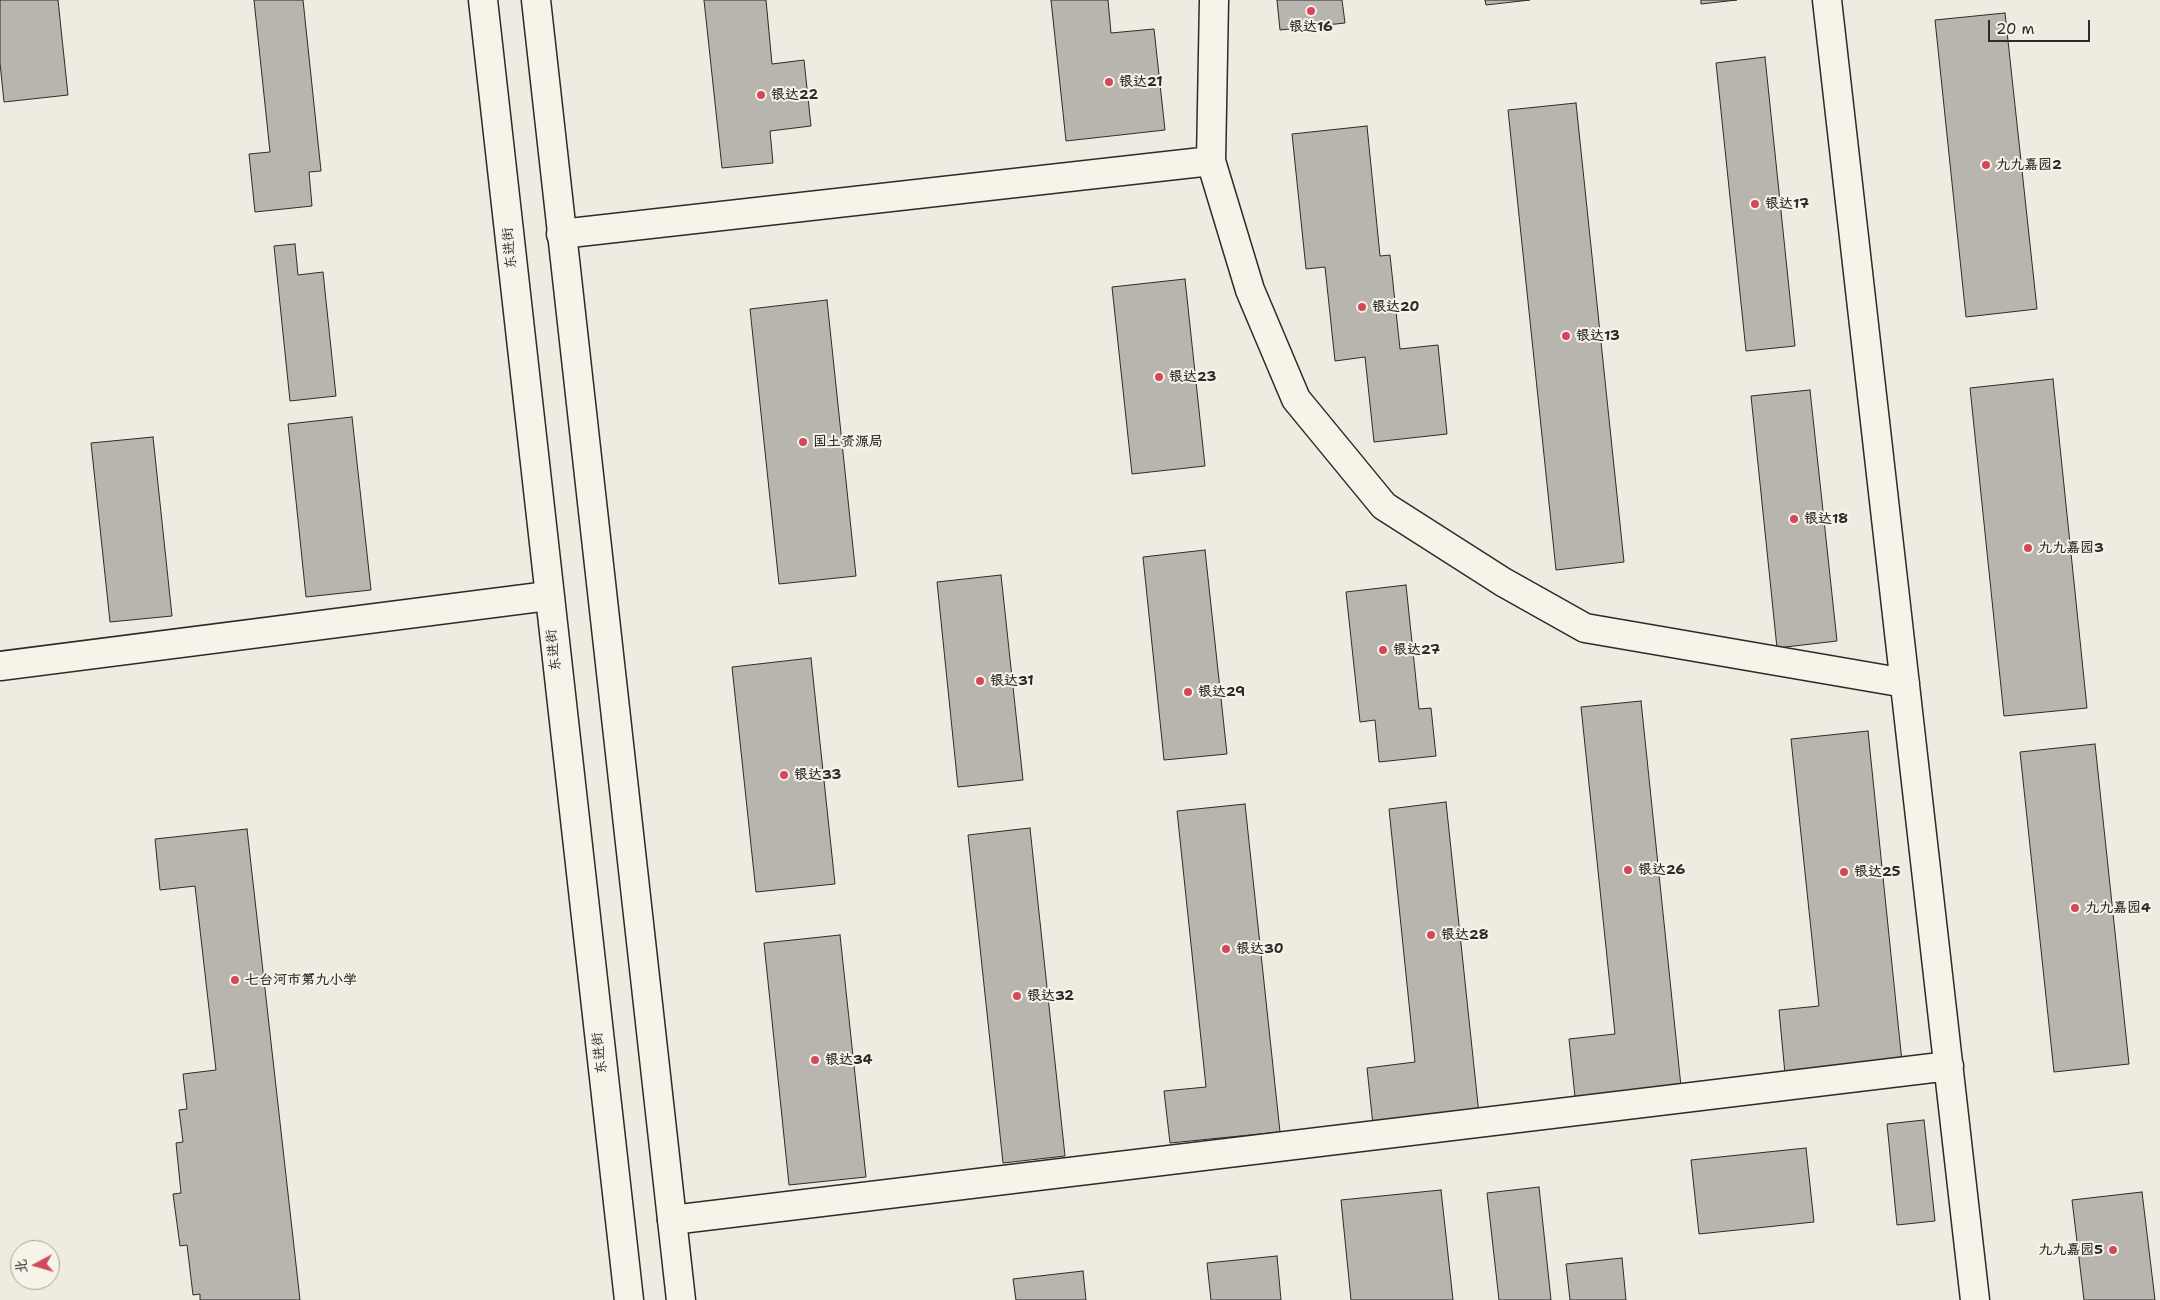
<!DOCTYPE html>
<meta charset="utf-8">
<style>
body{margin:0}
#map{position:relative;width:2160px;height:1300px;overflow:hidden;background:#efebe0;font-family:"Shantell Sans","LXGW WenKai TC",sans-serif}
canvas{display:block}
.north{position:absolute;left:10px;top:1240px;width:50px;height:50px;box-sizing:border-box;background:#f7f3e8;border:1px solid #a5a39c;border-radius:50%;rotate:264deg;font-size:14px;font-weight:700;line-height:20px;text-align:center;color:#2b2b2b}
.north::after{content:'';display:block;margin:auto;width:18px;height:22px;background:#d1495b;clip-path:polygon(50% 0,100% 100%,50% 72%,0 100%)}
.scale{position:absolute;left:1988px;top:20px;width:102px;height:22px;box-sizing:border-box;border:2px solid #2b2b2b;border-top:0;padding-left:6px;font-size:15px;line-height:18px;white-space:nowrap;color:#2b2b2b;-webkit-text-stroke:4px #f7f3e8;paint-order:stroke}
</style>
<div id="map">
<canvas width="2160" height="1300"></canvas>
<div class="north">北</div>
<div class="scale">20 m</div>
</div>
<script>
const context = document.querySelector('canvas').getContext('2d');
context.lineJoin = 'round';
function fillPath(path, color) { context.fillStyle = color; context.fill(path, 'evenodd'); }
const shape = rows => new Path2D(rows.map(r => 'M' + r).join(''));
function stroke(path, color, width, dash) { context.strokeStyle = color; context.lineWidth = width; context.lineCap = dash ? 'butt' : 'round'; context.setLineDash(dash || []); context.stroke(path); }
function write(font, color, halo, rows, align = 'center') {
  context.font = font + ' "Shantell Sans","LXGW WenKai TC",sans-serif'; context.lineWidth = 4; context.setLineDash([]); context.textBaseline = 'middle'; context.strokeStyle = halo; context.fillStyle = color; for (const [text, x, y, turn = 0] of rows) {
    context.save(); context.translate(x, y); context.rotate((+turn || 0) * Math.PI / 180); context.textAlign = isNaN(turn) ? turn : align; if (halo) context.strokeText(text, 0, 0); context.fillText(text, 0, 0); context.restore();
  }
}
const building = shape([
 [0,0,58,0,68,95,4,102,0,63,0,0],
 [254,0,303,0,321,171,309,172,312,206,255,212,249,154,270,152,254,0],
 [704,0,766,0,772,64,804,60,811,126,770,131,773,163,722,168,704,0],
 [1051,0,1108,0,1111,33,1154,29,1165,130,1066,141,1051,0],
 [1277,0,1342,0,1345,23,1280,30,1277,0],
 [1485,0,1530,0,1486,5,1485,0],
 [1701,0,1737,0,1701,4,1701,0],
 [2005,13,2037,309,1966,317,1935,20,2005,13],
 [1765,57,1795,346,1746,351,1716,63,1765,57],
 [1576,103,1624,562,1556,570,1508,110,1576,103],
 [1367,126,1380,256,1390,255,1400,349,1438,345,1447,434,1374,442,1365,357,1335,361,1325,267,1306,269,1292,134,1367,126],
 [295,244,298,275,323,272,336,396,290,401,274,246,295,244],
 [1185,279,1205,466,1132,474,1112,287,1185,279],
 [827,300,856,576,779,584,750,309,827,300],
 [2053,379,2087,708,2004,716,1970,388,2053,379],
 [1810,390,1837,641,1777,648,1751,396,1810,390],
 [352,417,371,590,306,597,288,424,352,417],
 [153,437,172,616,110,622,91,443,153,437],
 [1205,550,1227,754,1164,760,1143,557,1205,550],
 [1001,575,1023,780,958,787,937,582,1001,575],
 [1406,585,1419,709,1431,708,1436,756,1379,762,1375,720,1360,722,1346,592,1406,585],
 [811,658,835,884,756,892,732,667,811,658],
 [1641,701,1682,1096,1576,1107,1569,1039,1615,1034,1581,707,1641,701],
 [1868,731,1902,1062,1785,1074,1779,1010,1819,1006,1791,739,1868,731],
 [2095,744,2129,1064,2054,1072,2020,752,2095,744],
 [1446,802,1479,1114,1373,1125,1367,1068,1415,1062,1389,809,1446,802],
 [1245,804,1280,1132,1170,1143,1164,1091,1206,1087,1177,811,1245,804],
 [1030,828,1065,1156,1003,1163,968,835,1030,828],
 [247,829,300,1300,200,1300,200,1294,193,1295,187,1245,180,1246,173,1194,181,1193,176,1143,183,1142,179,1110,187,1109,183,1074,216,1070,195,886,160,890,155,839,247,829],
 [840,935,866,1177,789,1185,764,943,840,935],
 [1924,1120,1935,1221,1897,1225,1887,1124,1924,1120],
 [1806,1148,1814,1222,1699,1234,1691,1160,1806,1148],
 [1539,1187,1551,1300,1499,1300,1487,1193,1539,1187],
 [1441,1190,1453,1300,1351,1300,1341,1200,1441,1190],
 [2142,1192,2155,1300,2084,1300,2072,1200,2142,1192],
 [1277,1256,1281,1300,1211,1300,1207,1263,1277,1256],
 [1622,1258,1626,1300,1570,1300,1566,1264,1622,1258],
 [1083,1271,1086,1300,1016,1300,1013,1279,1083,1271]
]);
const minor = shape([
 [1827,0,1975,1300],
 [1211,161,1214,0],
 [561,234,1211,161,1250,290,1296,399,1384,506,1503,582,1585,628,1905,683],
 [672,1220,1949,1066]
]);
const tertiary = shape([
 [0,666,548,596]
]);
const primary = shape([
 [483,0,629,1300],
 [536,0,681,1300]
]);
const markers = [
 [1311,11,5,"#d1495b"],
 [1109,82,5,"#d1495b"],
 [761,95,5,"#d1495b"],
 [1986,165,5,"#d1495b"],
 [1755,204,5,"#d1495b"],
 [1362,307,5,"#d1495b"],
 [1566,336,5,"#d1495b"],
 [1159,377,5,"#d1495b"],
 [803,442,5,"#d1495b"],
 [1794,519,5,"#d1495b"],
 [2028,548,5,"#d1495b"],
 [1383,650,5,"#d1495b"],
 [980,681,5,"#d1495b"],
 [1188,692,5,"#d1495b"],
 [784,775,5,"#d1495b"],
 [1628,870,5,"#d1495b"],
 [1844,872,5,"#d1495b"],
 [2075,908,5,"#d1495b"],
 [1431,935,5,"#d1495b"],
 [1226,949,5,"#d1495b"],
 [235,980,5,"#d1495b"],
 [1017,996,5,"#d1495b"],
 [815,1060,5,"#d1495b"],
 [2113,1250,5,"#d1495b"]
];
const poiNames = [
 ["银达16",1311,27,"center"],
 ["银达21",1119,82],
 ["银达22",771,95],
 ["九九嘉园2",1996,165],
 ["银达17",1765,204],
 ["银达20",1372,307],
 ["银达13",1576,336],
 ["银达23",1169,377],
 ["国土资源局",813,442],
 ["银达18",1804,519],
 ["九九嘉园3",2038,548],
 ["银达27",1393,650],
 ["银达31",990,681],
 ["银达29",1198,692],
 ["银达33",794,775],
 ["银达26",1638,870],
 ["银达25",1854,872],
 ["九九嘉园4",2085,908],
 ["银达28",1441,935],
 ["银达30",1236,949],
 ["七台河市第九小学",245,980],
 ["银达32",1027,996],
 ["银达34",825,1060],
 ["九九嘉园5",2103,1250,"right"]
];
const streetNames = [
 ["东进街",510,248,-96],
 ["东进街",554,650,-97],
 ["东进街",600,1053,-97]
];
fillPath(building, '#b8b5ae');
stroke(building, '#2b2b2b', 1);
stroke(minor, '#2b2b2b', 31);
stroke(tertiary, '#2b2b2b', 31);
stroke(primary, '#2b2b2b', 31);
stroke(minor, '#f7f3e8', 28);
stroke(tertiary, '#f7f3e8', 28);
stroke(primary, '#f7f3e8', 28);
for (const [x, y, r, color] of markers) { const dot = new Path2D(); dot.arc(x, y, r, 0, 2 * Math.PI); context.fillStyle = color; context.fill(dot); stroke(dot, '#f7f3e8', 2); }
write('bold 14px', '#2b2b2b', '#f7f3e8', poiNames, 'left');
write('14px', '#2b2b2b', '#f7f3e8', streetNames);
</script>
